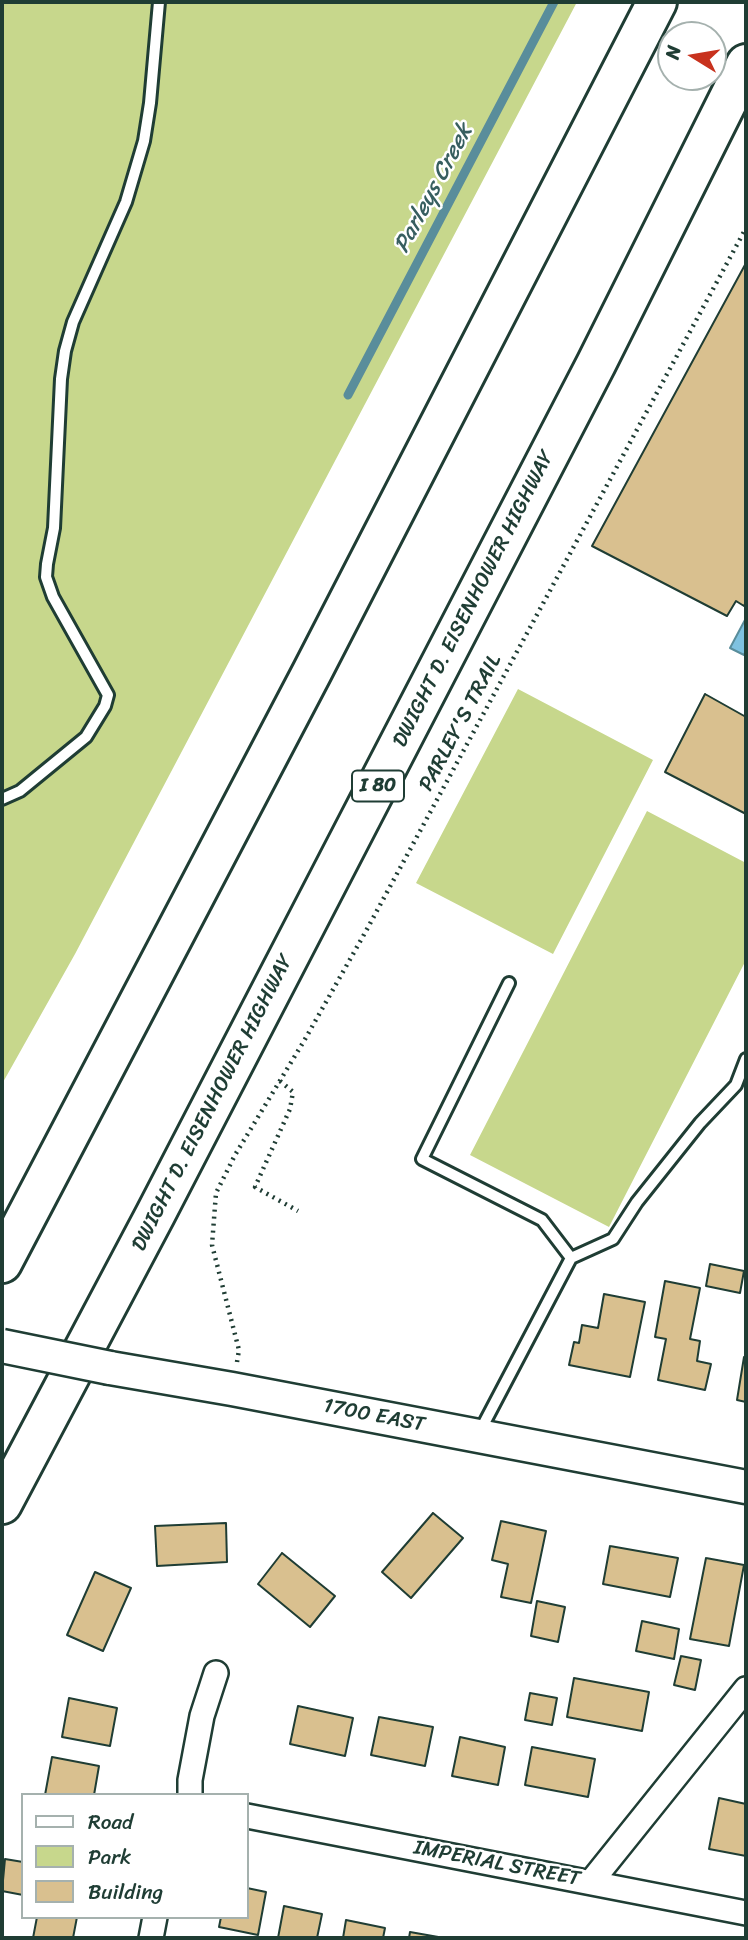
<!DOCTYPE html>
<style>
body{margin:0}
#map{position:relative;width:748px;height:1940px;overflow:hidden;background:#fff;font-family:Sriracha,sans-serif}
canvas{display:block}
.frame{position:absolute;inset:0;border:4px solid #1f3d34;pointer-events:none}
.legend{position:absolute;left:21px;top:1793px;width:228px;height:126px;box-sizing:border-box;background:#fff;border:2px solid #a5b1ae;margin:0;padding:9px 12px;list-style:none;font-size:21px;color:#1f3d34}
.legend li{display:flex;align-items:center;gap:14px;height:35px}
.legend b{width:35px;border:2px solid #a5b1ae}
.north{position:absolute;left:657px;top:21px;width:70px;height:70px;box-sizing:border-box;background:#fff;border:2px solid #a5b1ae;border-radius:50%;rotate:281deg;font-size:19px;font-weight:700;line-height:28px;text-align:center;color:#1f3d34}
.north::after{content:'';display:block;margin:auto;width:24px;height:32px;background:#c8321e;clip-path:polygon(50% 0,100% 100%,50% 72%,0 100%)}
</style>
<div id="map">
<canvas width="748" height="1940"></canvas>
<div class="frame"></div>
<ul class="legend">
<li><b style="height:9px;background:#fff"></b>Road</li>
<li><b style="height:19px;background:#c7d78c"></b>Park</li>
<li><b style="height:19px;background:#d9c08f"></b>Building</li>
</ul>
<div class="north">N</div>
</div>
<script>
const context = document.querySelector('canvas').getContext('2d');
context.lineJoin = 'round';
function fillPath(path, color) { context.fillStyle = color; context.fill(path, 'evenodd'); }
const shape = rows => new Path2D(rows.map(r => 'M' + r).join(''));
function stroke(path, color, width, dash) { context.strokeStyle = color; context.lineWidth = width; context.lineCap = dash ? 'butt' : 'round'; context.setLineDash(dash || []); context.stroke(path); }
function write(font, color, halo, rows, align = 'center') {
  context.font = font + ' Sriracha,sans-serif'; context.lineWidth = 5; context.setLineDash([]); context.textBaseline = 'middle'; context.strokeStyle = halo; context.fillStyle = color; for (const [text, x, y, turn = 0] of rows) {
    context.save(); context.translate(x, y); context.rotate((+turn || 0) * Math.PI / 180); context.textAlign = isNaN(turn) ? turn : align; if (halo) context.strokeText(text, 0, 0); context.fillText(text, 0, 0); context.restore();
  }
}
const green = shape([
 [2,2,577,2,75,954,2,1084],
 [518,689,653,760,553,954,416,883],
 [647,811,746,863,746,960,609,1227,470,1155]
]);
const water = shape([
 [746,618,746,650,744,655,730,648,746,618]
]);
const stream = shape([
 [348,395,554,2]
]);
const building = shape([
 [746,263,746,602,744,606,736,601,727,616,592,546,746,263],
 [705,694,746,717,746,814,665,772,705,694],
 [710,1264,744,1271,740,1293,706,1286,710,1264],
 [665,1281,700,1288,690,1339,700,1341,697,1361,711,1364,705,1390,658,1380,666,1339,655,1337,665,1281],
 [604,1294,645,1302,630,1377,569,1365,574,1342,579,1343,582,1325,598,1328,604,1294],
 [744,1357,746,1357,746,1402,737,1400,744,1357],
 [433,1513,463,1538,411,1598,382,1572,433,1513],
 [501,1521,546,1531,531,1603,501,1597,508,1564,492,1560,501,1521],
 [226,1523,227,1562,157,1566,155,1526,226,1523],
 [610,1546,678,1558,670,1597,603,1584,610,1546],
 [282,1553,335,1596,310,1627,258,1584,282,1553],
 [706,1558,744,1565,729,1646,690,1639,706,1558],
 [95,1572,131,1588,103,1651,67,1635,95,1572],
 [537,1601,565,1607,558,1642,531,1636,537,1601],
 [642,1621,679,1629,674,1659,636,1651,642,1621],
 [681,1656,701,1660,695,1690,674,1685,681,1656],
 [574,1678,649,1692,642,1731,567,1717,574,1678],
 [530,1693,557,1698,552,1725,525,1720,530,1693],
 [69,1698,117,1708,110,1746,62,1737,69,1698],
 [298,1706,353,1718,345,1756,290,1744,298,1706],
 [379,1717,433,1727,425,1766,371,1755,379,1717],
 [460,1737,505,1747,498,1785,452,1776,460,1737],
 [532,1747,595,1759,588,1797,525,1785,532,1747],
 [52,1757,99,1766,94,1795,45,1795,52,1757],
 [719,1798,746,1804,746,1856,709,1849,719,1798],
 [5,1859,23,1862,23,1895,2,1891,5,1859],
 [247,1888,266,1892,258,1935,219,1927,221,1917,247,1917,247,1888],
 [284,1906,322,1914,317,1938,278,1938,284,1906],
 [37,1917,77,1917,73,1938,33,1938,37,1917],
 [346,1920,385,1928,383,1938,343,1938,346,1920],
 [410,1932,444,1938,409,1938,410,1932]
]);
const path = shape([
 [280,1081,293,1092,290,1109,255,1187,298,1211],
 [237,1362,239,1350,212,1245,216,1193,235,1155,304,1041,366,931,746,228]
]);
const lane = shape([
 [2,799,20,791,86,737,105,706,108,695,53,597,46,577,47,564,54,528,61,379,65,351,73,322,126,202,144,141,150,103,159,2],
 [571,1258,613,1239,637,1202,700,1123,736,1085,746,1059],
 [479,1433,571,1258,542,1220,422,1159,509,983]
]);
const street = shape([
 [190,1795,190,1780,202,1716,216,1673],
 [247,1816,746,1913],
 [591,1882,746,1689],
 [151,1938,155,1917]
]);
const secondary = shape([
 [110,1368,232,1389,746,1487]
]);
const highway = shape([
 [2,1263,312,672,657,2],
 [2,1504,155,1215,596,364,746,64]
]);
const secondaryBridge = shape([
 [2,1346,110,1368]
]);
const shields = [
 [378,786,52]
];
const shieldNames = [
 ["I 80",378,786]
];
const streetNames = [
 ["DWIGHT D. EISENHOWER HIGHWAY",474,599,-63],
 ["PARLEY'S TRAIL",461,723,-62],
 ["DWIGHT D. EISENHOWER HIGHWAY",213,1103,-63],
 ["1700 EAST",374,1416,11],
 ["IMPERIAL STREET",497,1864,11]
];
const waterNames = [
 ["Parleys Creek",434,189,-62]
];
fillPath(green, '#c7d78c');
fillPath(water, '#7fc2e0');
stroke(water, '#598d9b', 2);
stroke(stream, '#598d9b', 9);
fillPath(building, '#d9c08f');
stroke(building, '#1f3d34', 2);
stroke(lane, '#1f3d34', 16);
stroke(street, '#1f3d34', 28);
stroke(secondary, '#1f3d34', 37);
stroke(highway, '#1f3d34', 44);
stroke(path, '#1f3d34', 4.5, [2, 5]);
stroke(lane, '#fff', 10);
stroke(street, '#fff', 23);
stroke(secondary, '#fff', 32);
stroke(highway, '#fff', 38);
stroke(secondaryBridge, '#1f3d34', 37, []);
stroke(secondaryBridge, '#fff', 32);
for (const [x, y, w] of shields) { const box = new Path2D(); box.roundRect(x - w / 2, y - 15.5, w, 31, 5); context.fillStyle = '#fff'; context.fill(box); stroke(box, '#1f3d34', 2); }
write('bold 19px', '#1f3d34', null, shieldNames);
write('21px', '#1f3d34', '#fff', streetNames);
write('italic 23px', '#375e5f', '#fff', waterNames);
</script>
